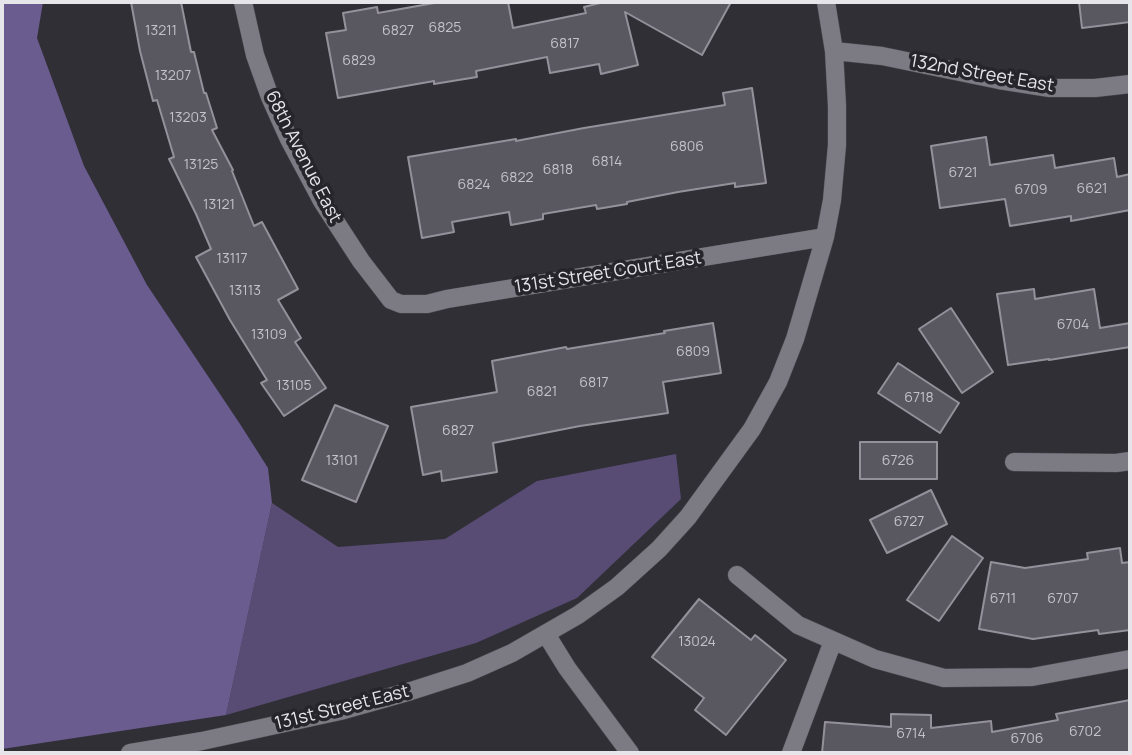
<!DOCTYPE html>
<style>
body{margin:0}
#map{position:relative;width:1132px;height:755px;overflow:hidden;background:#312f36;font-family:Manrope,sans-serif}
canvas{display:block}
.frame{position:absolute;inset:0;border:4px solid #e6e5ea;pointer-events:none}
</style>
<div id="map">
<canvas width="1132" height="755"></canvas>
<div class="frame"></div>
</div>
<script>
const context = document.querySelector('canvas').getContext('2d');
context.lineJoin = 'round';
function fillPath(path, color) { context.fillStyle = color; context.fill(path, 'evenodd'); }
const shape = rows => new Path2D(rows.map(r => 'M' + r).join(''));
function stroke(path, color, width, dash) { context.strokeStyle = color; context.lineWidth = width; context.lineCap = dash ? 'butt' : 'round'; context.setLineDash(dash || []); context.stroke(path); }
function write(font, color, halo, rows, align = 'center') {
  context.font = font + ' Manrope,sans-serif'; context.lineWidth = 7; context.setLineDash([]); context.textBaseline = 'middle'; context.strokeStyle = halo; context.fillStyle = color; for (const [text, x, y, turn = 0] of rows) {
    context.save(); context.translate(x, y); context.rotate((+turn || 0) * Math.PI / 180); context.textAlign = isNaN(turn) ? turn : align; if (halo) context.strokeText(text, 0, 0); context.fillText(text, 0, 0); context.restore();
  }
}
const green = shape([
 [676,454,681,499,577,598,476,643,226,715,272,503,338,547,445,539,537,481]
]);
const forest = shape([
 [2,2,43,2,37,38,84,166,147,285,240,424,268,468,272,503,226,715,2,749]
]);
const building = shape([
 [131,2,181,2,191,52,194,52,204,93,206,93,217,128,212,130,233,170,232,171,254,226,262,222,298,289,278,300,301,338,295,342,326,388,284,416,261,383,267,380,230,320,196,257,211,249,196,214,169,159,174,157,157,100,153,101,140,51,131,2],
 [440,2,508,2,513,28,586,13,584,7,604,2,731,2,702,55,625,12,638,65,601,74,599,64,550,73,547,57,476,71,477,77,434,84,434,81,338,98,326,33,346,30,343,13,377,7,378,13,440,2],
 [1079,2,1130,2,1130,22,1082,28,1079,2],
 [752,88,766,183,735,187,735,183,678,192,627,202,627,204,597,209,596,205,543,214,543,219,511,225,509,212,452,222,454,232,422,238,408,157,516,139,516,141,584,128,725,105,723,93,752,88],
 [986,137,990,165,1053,155,1055,168,1114,158,1117,177,1130,174,1130,210,1071,221,1071,216,1010,226,1005,199,940,208,931,146,986,137],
 [1034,289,1035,299,1094,289,1100,328,1130,323,1130,347,1049,360,1049,359,1008,365,997,294,1034,289],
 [951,308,993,372,962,393,919,329,951,308],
 [713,323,721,373,663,382,668,413,580,426,493,443,497,472,442,481,441,471,423,475,411,407,497,392,492,361,566,347,567,349,665,333,664,331,713,323],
 [898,363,959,403,940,433,878,393,898,363],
 [335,405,388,426,356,502,302,480,335,405],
 [860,442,937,442,937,479,860,479,860,442],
 [931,490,947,524,887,553,870,520,931,490],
 [952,536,983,558,939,621,907,600,952,536],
 [1120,548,1122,563,1130,562,1130,630,1099,634,1098,630,1033,639,979,629,991,562,1025,568,1088,559,1087,553,1120,548],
 [699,599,751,640,755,635,786,660,726,735,695,710,704,698,652,657,699,599],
 [1130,700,1130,753,822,753,825,722,891,727,891,714,931,715,931,728,991,721,992,732,1058,720,1056,714,1130,700]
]);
const minor = shape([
 [243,2,255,55,270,97,289,139,322,201,361,261,391,300,401,304,427,304,447,299,825,237],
 [834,51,882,56,999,80,1050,88,1095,88,1130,84],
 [1014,462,1116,463,1130,461],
 [737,575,798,625,875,659,944,678,1032,677,1130,659],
 [546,634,567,668,630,753],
 [130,753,202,741,340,711,411,691,467,673,512,653,578,615,617,587,659,549,688,517,752,429,778,382,795,339,825,237,832,200,837,145,837,106,834,51,826,2],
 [791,753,833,641]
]);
const numberNames = [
 ["6825",445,28],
 ["13211",161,31],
 ["6827",398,31],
 ["6817",565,44],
 ["6829",359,61],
 ["13207",173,76],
 ["13203",188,118],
 ["6806",687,147],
 ["6814",607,162],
 ["13125",201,165],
 ["6818",558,170],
 ["6721",963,173],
 ["6822",517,178],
 ["6824",474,185],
 ["6621",1092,189],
 ["6709",1031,190],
 ["13121",219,205],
 ["13117",232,259],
 ["13113",245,291],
 ["6704",1073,325],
 ["13109",269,335],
 ["6809",693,352],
 ["6817",594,383],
 ["13105",294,386],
 ["6821",542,392],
 ["6718",919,398],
 ["6827",458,431],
 ["13101",342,461],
 ["6726",898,461],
 ["6727",909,522],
 ["6711",1003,599],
 ["6707",1063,599],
 ["13024",697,642],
 ["6702",1085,732],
 ["6714",911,734],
 ["6706",1027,739]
];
const streetNames = [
 ["132nd Street East",982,74,10],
 ["68th Avenue East",303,157,63],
 ["131st Street Court East",608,273,-9],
 ["131st Street East",342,708,-14]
];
fillPath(green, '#584c75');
fillPath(forest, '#6b5c90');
fillPath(building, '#595760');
stroke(building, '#94919b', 2);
stroke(minor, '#4e4d53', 19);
stroke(minor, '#7c7a83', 18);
write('14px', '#c3c2c8', null, numberNames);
write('18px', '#e6e5ea', '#27252c', streetNames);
</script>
